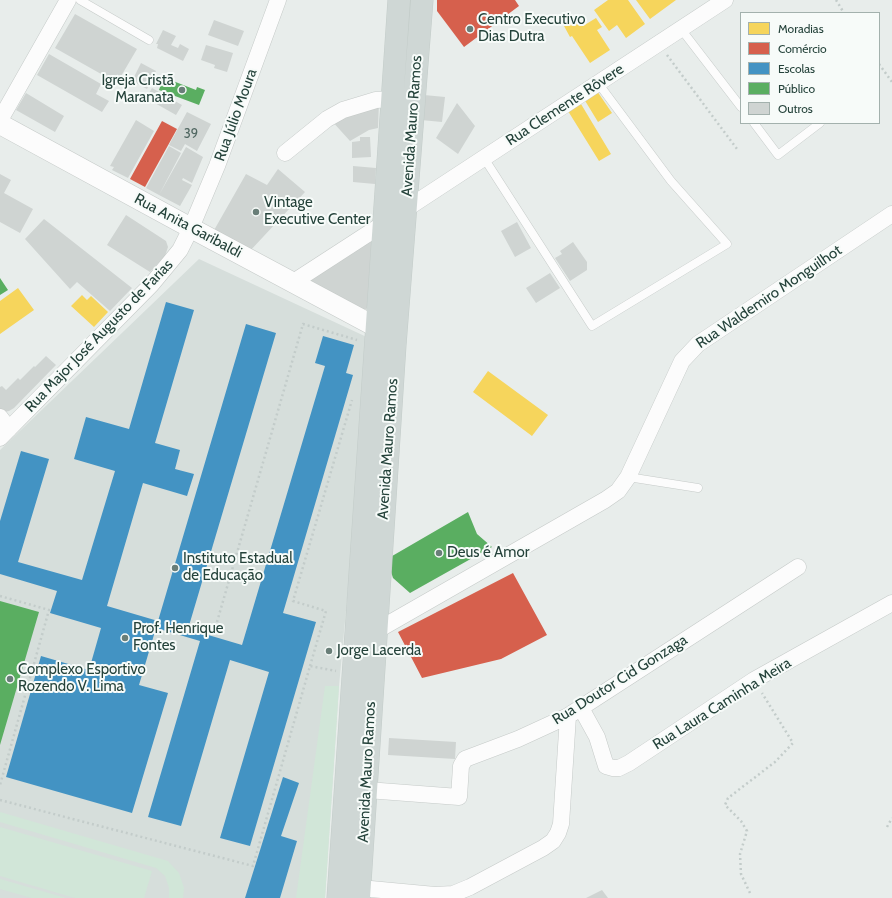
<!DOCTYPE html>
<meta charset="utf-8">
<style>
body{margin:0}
#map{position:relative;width:892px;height:898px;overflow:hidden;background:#e8edeb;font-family:Cabin,sans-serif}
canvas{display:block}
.legend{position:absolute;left:740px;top:12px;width:140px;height:112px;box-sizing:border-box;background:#f7fbf9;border:1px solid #a3b1ad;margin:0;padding:5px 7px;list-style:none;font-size:12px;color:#24423a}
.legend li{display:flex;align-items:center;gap:8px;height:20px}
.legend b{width:20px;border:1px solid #a3b1ad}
</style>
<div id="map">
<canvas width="892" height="898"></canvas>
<ul class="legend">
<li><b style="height:11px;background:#f6d55c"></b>Moradias</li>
<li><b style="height:11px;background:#d6604d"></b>Comércio</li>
<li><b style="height:11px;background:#4393c3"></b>Escolas</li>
<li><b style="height:11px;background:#5aae61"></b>Público</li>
<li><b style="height:11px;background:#cfd4d2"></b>Outros</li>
</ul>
</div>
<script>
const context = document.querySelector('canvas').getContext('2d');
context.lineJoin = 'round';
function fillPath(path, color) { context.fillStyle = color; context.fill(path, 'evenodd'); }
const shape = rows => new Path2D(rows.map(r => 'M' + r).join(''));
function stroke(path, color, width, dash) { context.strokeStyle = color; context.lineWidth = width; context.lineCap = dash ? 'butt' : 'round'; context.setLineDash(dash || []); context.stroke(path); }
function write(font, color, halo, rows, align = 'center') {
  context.font = font + ' Cabin,sans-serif'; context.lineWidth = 4; context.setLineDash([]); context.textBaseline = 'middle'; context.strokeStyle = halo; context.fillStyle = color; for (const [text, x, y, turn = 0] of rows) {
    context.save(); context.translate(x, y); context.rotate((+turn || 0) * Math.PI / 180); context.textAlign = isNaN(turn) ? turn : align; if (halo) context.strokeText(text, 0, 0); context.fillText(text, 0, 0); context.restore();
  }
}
const built = shape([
 [199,259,371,339,339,686,325,898,0,898,0,450]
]);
const green = shape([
 [325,686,339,686,325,898,296,898],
 [0,812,168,861,179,873,184,888,183,898,169,898,169,888,165,876,156,868,0,822],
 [0,827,152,871,144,898,75,898,0,876],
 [0,879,66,898,32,898,0,889]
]);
const homes = shape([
 [608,0,628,0,645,24,626,38,617,25,609,31,594,10],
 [636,0,676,0,650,19],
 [577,17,583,26,596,18,602,27,597,30,610,50,590,63,572,36,570,37,564,26],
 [597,91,612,113,598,122,584,99],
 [581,104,611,154,599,161,568,111],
 [18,288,34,310,0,334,0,301],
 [82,295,87,300,91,296,108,312,94,327,71,306],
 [488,371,548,415,532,436,473,392]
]);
const shops = shape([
 [437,0,515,0,519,6,464,47,437,11],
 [162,121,177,129,145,187,130,179],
 [513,573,547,635,501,659,422,678,398,632]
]);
const schools = shape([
 [166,302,194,310,155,443,180,450,175,469,194,474,187,496,143,483,107,606,158,621,246,324,276,333,188,629,242,645,325,366,315,363,323,336,354,345,346,373,353,375,283,613,316,622,250,846,220,838,269,672,230,660,181,826,148,817,200,641,156,628,139,685,168,693,132,813,6,777,41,656,89,670,101,628,50,613,57,591,0,574,0,521,21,451,49,459,18,562,82,580,115,471,74,459,86,417,129,429],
 [283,777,299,783,281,836,297,841,280,898,245,898]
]);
const public = shape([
 [164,75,174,79,173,81,196,90,197,87,205,90,199,105,159,90],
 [0,278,8,290,0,295],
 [468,512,477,534,492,547,410,593,393,578,387,559],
 [0,601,39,612,0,745]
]);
const building = shape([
 [75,14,137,49,117,83,55,48],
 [214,20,244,31,238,46,208,35],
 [163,30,176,36,171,45,178,48,180,44,189,49,183,61,157,48,158,44,156,44],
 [206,45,233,53,227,72,214,68,215,65,201,60],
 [49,54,101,84,96,94,109,101,102,112,37,75],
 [141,63,156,71,147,89,132,81],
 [152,88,182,105,176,115,146,98],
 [26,93,64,116,55,132,16,110],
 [424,95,445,97,442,122,421,120],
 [379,102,378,128,369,130,350,141,331,120],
 [457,103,475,126,458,154,436,138],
 [187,112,211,124,197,151,185,144,181,151,169,145],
 [136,120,154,131,128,178,112,170,114,167,110,166],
 [360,137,370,137,371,157,352,158,352,142,360,141],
 [169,146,181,153,159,195,146,188],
 [186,147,203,157,192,183,183,178,182,180,192,185,180,206,159,195],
 [353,166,376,168,375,184,353,182],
 [278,169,305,192,249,252,213,232,246,174,267,185],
 [0,174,11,180,4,193,33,209,20,233,0,222],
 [126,215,166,241,168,247,165,256,150,272,107,245],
 [44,219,132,288,110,311,77,282,70,289,25,239],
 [517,222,531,248,515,257,501,231],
 [377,234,372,303,366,309,358,309,305,282],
 [573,242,587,262,587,270,570,281,555,258,562,254,560,251],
 [550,273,560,288,536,303,526,288],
 [46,356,56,365,14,408,9,411,4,412,0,410,0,387,2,386,6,390,18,378,20,380,34,366,35,367],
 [389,738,456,742,455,759,388,755],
 [602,890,608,898,586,898]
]);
const path = shape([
 [836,0,844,13],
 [667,55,737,149],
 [879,64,892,82],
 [0,596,49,610,0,785],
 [217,622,303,324,357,340],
 [310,666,326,611,293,601,352,400],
 [0,800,253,866,310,666,336,671],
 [887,827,892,818],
 [750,893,741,874,740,854,747,831,741,821,725,805,728,798,775,762,793,743,762,693]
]);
const service = shape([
 [80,0,149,40],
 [681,29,741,107],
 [754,123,778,155,820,123],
 [484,158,592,326,727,244,671,181,598,83],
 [628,477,698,488]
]);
const minor = shape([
 [0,120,68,0],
 [285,153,327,119,343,110,376,100,392,99],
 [406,209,725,0],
 [292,283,383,224],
 [0,417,9,429],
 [0,438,151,285,180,250,191,228,217,166,278,0],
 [376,631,605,500,618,491,628,477,682,361,698,344,892,214],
 [581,708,597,737,606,766,613,768,619,768,629,763,754,680,892,603],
 [367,790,459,797,461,766,465,759,518,739,568,716,798,567],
 [360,888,435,895,453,894,470,887,543,848,553,841,558,833,561,824,568,716]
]);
const tertiary = shape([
 [0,124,191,228,376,327]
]);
const primary = shape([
 [338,898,399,0],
 [359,898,395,345,422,0]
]);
const markers = [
 [470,29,4,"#697e78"],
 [182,90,4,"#697e78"],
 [256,212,4,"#697e78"],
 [439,553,4,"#697e78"],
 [175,568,4,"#697e78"],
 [125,638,4,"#697e78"],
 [329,651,4,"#697e78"],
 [10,679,4,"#697e78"]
];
const numberNames = [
 ["39",191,134]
];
const poiNames = [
 ["Centro Executivo",478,20],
 ["Dias Dutra",478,37],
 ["Igreja Cristã",174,81,"right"],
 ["Maranata",174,98,"right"],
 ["Vintage",264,203],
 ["Executive Center",264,220],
 ["Deus é Amor",447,553],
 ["Instituto Estadual",183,559],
 ["de Educação",183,576],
 ["Prof. Henrique",133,629],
 ["Fontes",133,646],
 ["Jorge Lacerda",337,651],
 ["Complexo Esportivo",18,670],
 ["Rozendo V. Lima",18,687]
];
const streetNames = [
 ["Rua Clemente Rôvere",565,105,-33],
 ["Rua Júlio Moura",236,115,-70],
 ["Avenida Mauro Ramos",412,126,-86],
 ["Rua Anita Garibaldi",188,226,28],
 ["Rua Waldemiro Monguilhot",769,297,-34],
 ["Rua Major José Augusto de Farias",99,336,-46],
 ["Avenida Mauro Ramos",388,449,-86],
 ["Rua Doutor Cid Gonzaga",620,680,-32],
 ["Rua Laura Caminha Meira",722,704,-32],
 ["Avenida Mauro Ramos",367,772,-87]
];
fillPath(built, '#d6dedb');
fillPath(green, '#d1e6d8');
fillPath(homes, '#f6d55c');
fillPath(shops, '#d6604d');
fillPath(schools, '#4393c3');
fillPath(public, '#5aae61');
fillPath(building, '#cfd4d2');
stroke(service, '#c5cac8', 9);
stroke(minor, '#c5cac8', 17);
stroke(tertiary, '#c5cac8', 21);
stroke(primary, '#c3ccc9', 23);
stroke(path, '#c3ccca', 2.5, [2, 3]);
stroke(service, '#fcfcfc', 8);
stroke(minor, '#fcfcfc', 16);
stroke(tertiary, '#fcfcfc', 20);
stroke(primary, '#cfd7d5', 22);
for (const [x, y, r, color] of markers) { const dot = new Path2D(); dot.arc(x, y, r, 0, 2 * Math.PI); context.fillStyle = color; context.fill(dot); stroke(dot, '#f7fbf9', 1.5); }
write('13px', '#506761', null, numberNames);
write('15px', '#24423a', '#f7fbf9', poiNames, 'left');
write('15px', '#24423a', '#f7fbf9', streetNames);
</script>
